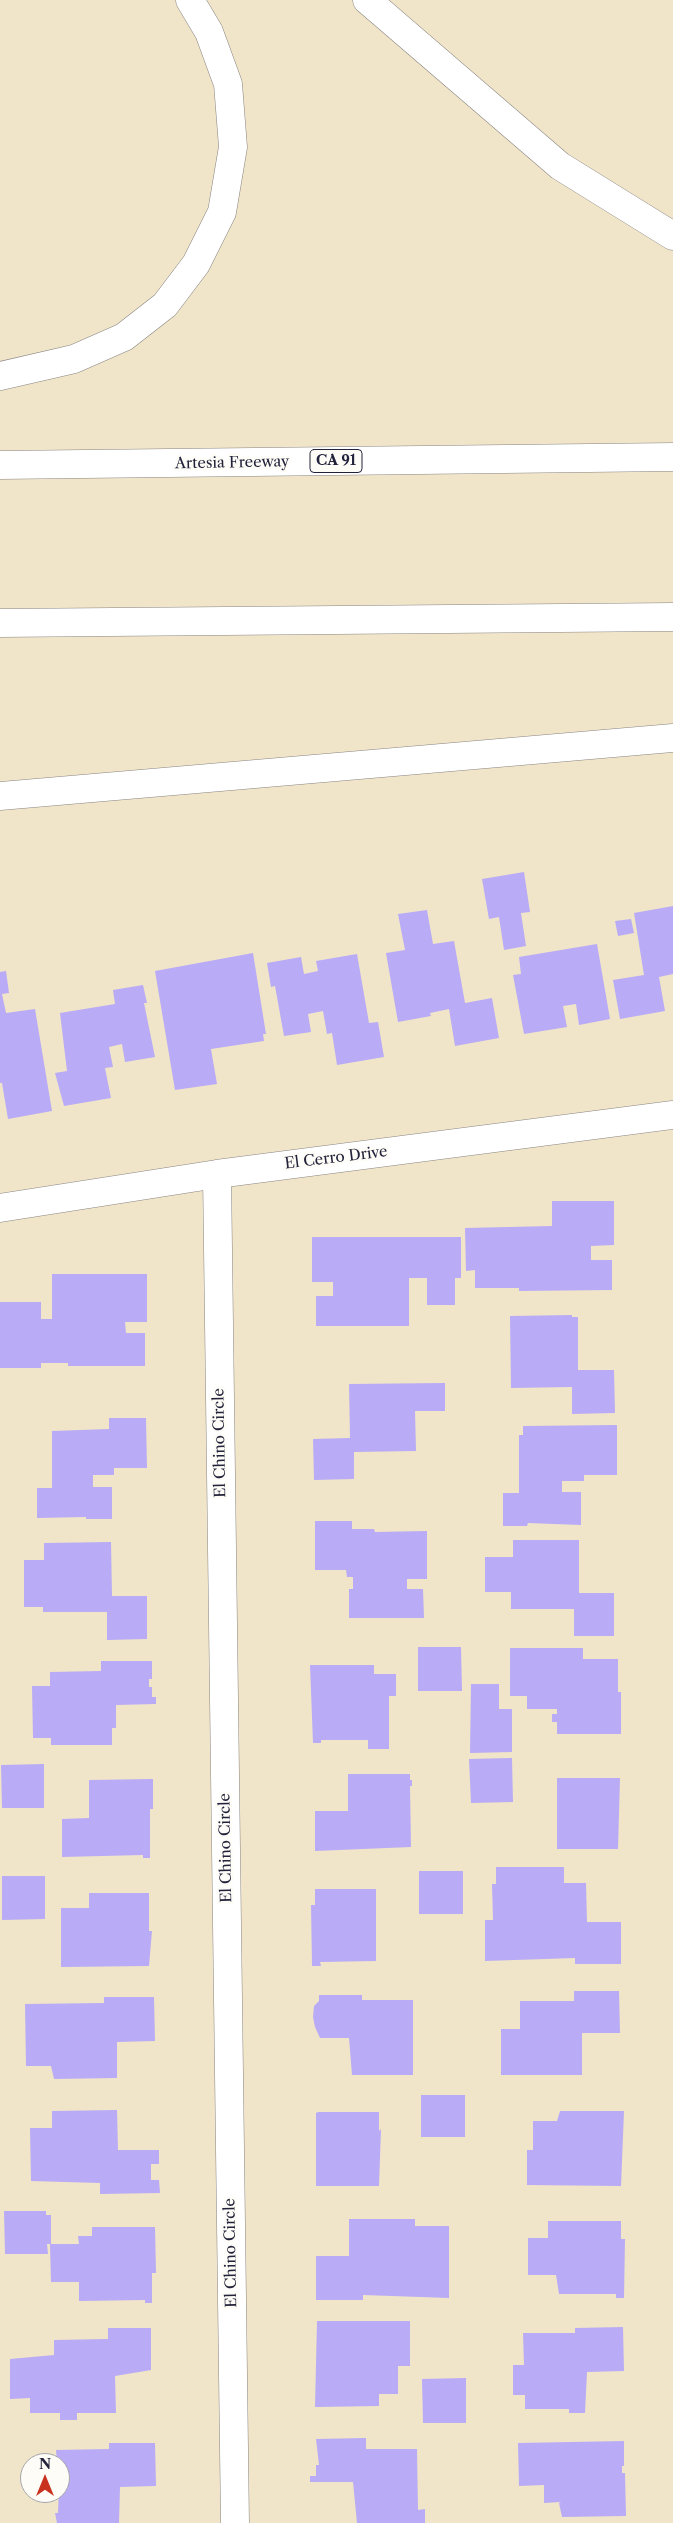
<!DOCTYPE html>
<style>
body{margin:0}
#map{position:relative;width:673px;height:2523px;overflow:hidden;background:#f0e5c9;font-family:"Libre Caslon Text",serif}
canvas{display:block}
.north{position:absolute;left:20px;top:2453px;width:50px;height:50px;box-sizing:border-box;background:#fdfcf7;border:1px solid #a5a5ac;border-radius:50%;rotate:0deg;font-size:14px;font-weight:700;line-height:20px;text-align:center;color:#22223b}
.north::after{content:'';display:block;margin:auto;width:18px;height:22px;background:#c8321e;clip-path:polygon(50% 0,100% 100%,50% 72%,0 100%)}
</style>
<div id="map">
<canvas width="673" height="2523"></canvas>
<div class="north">N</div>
</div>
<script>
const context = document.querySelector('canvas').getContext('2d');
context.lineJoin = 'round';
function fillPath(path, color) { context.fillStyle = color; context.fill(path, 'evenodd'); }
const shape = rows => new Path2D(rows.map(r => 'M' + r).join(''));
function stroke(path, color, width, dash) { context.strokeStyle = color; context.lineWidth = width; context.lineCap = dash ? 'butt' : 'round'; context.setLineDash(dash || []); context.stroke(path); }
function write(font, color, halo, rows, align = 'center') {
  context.font = font + ' "Libre Caslon Text",serif'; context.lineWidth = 5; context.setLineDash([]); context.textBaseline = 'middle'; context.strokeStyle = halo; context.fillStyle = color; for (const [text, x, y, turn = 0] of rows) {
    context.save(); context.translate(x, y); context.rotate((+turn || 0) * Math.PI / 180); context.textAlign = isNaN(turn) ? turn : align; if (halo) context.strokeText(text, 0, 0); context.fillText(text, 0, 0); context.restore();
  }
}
const building = shape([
 [524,872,530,912,521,913,526,946,504,950,499,917,489,919,482,879],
 [673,906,673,974,659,977,665,1011,620,1019,613,980,644,975,634,913],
 [427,910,433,944,454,941,465,1003,492,998,499,1038,455,1046,449,1009,430,1013,431,1016,398,1022,386,953,405,950,398,914],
 [631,919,634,933,618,936,615,921],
 [597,944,610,1019,579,1025,576,1004,563,1006,567,1027,524,1034,513,975,521,974,519,957],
 [253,953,266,1034,263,1034,264,1041,211,1049,217,1084,175,1090,155,971],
 [357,954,369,1023,378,1022,384,1057,337,1065,332,1033,327,1034,323,1011,308,1014,311,1032,284,1036,275,986,271,987,267,963,301,957,304,974,318,971,316,961],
 [6,971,9,993,2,994,6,1013,35,1009,52,1111,8,1119,2,1083,0,1083,0,972],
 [143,985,147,1003,144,1003,155,1057,125,1062,122,1044,109,1047,113,1067,105,1068,111,1098,64,1106,55,1073,67,1071,60,1013,115,1004,113,990],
 [552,1201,614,1201,614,1245,591,1246,591,1260,612,1260,612,1290,519,1291,519,1288,475,1288,475,1270,466,1271,465,1228,552,1226],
 [312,1237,461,1237,461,1278,455,1278,455,1305,427,1305,427,1278,409,1278,409,1326,316,1326,316,1296,333,1296,333,1282,312,1282],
 [52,1274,147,1274,147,1322,125,1322,126,1333,145,1333,145,1366,68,1366,68,1363,41,1363,41,1368,0,1368,0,1302,41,1302,41,1319,52,1319],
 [572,1315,572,1317,578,1317,578,1370,614,1370,615,1413,572,1414,572,1387,511,1388,510,1316],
 [445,1383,445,1411,415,1411,416,1451,354,1452,354,1479,314,1480,313,1439,350,1438,349,1384],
 [109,1418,146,1418,147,1468,114,1468,114,1475,93,1475,93,1487,112,1487,112,1519,86,1519,86,1517,37,1518,37,1488,52,1488,52,1431,109,1429],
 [617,1425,617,1475,584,1475,584,1481,562,1481,562,1492,581,1492,581,1525,528,1523,527,1526,503,1526,503,1493,519,1493,519,1435,523,1435,523,1426],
 [315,1521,352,1521,352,1529,374,1529,375,1532,427,1531,427,1579,407,1579,407,1589,423,1589,424,1618,349,1618,349,1589,353,1589,353,1577,347,1577,346,1570,315,1570],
 [513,1540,579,1540,579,1593,614,1593,614,1636,574,1636,574,1609,511,1609,511,1592,485,1592,485,1557,513,1557],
 [111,1542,112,1596,147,1596,147,1639,107,1640,107,1612,43,1612,43,1607,24,1607,24,1560,44,1560,44,1543],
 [418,1647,461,1647,462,1691,418,1691],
 [510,1648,583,1648,583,1659,618,1659,618,1692,621,1692,621,1734,557,1734,557,1722,552,1722,552,1714,557,1714,557,1709,527,1709,527,1696,510,1696],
 [101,1661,152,1661,152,1679,149,1679,149,1687,152,1687,152,1697,156,1697,156,1704,116,1705,116,1728,112,1728,112,1745,51,1745,51,1738,33,1738,32,1686,50,1686,50,1672,101,1671],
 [310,1665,374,1665,374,1674,396,1674,396,1696,389,1696,389,1749,368,1749,368,1740,321,1740,321,1743,313,1743],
 [471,1684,499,1684,499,1709,512,1709,512,1752,470,1753],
 [512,1758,513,1802,471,1803,469,1759],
 [44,1764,44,1808,2,1808,1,1765],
 [348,1774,410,1774,410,1780,412,1780,412,1786,410,1786,411,1847,315,1851,315,1811,348,1811],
 [557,1778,620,1778,618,1849,557,1849],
 [153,1779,153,1809,150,1809,150,1858,143,1858,143,1855,62,1857,62,1819,89,1818,89,1780],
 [496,1867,564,1867,564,1883,586,1883,587,1922,621,1922,621,1964,575,1964,575,1958,485,1961,485,1920,493,1920,492,1884,496,1884],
 [419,1871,463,1871,463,1914,419,1914],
 [2,1876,45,1876,45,1919,2,1920],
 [315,1889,376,1889,376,1961,320,1962,321,1966,312,1966,311,1905,315,1905],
 [89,1893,149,1893,149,1931,152,1931,149,1966,61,1967,61,1908,89,1908],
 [574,1991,619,1991,620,2033,582,2033,582,2075,501,2075,501,2029,520,2029,520,2001,574,2001],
 [319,1995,362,1995,362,2000,413,2000,413,2075,352,2075,349,2038,320,2038,315,2027,313,2017,314,2006,319,2001],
 [104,1997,154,1997,155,2041,117,2042,117,2078,54,2079,51,2066,26,2066,25,2004,104,2003],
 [421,2095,465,2095,465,2137,421,2137],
 [117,2110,118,2150,159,2150,159,2164,151,2164,151,2180,159,2180,160,2193,100,2194,100,2183,31,2181,30,2128,52,2128,52,2111],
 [560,2111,624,2111,621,2186,527,2185,527,2150,533,2150,533,2121,557,2121],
 [318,2112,379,2112,379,2131,381,2129,379,2186,316,2186,316,2113],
 [4,2211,46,2211,46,2215,51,2215,51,2244,47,2244,48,2254,5,2254],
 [349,2219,415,2219,415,2226,449,2226,449,2298,363,2295,363,2300,316,2300,316,2256,349,2256],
 [548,2221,621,2221,621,2239,625,2239,624,2298,616,2298,616,2294,559,2294,556,2275,528,2275,528,2238,548,2238],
 [92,2227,155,2227,156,2273,152,2273,152,2303,145,2303,145,2300,79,2301,79,2282,51,2282,50,2244,79,2244,78,2236,92,2236],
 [317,2321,410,2321,410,2366,398,2366,398,2394,379,2394,379,2406,315,2407],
 [623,2327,624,2371,587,2372,585,2413,569,2413,569,2409,525,2409,525,2395,513,2395,513,2365,524,2365,523,2333,575,2333,575,2328],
 [108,2328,151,2328,151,2370,115,2376,116,2413,77,2413,77,2420,60,2420,60,2413,30,2413,30,2398,10,2399,10,2359,54,2355,54,2340,108,2339],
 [466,2378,466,2423,423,2423,422,2379],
 [366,2438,366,2449,417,2449,418,2510,425,2509,425,2523,357,2523,353,2482,310,2482,310,2476,316,2476,316,2465,319,2465,316,2439],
 [624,2441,624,2466,622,2466,622,2473,625,2473,626,2516,562,2517,559,2503,561,2502,544,2503,544,2485,519,2486,518,2443],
 [109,2443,155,2443,156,2486,120,2487,119,2523,57,2523,55,2513,58,2513,60,2463,57,2463,56,2450,109,2449]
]);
const minor = shape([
 [217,1174,235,2523],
 [0,1208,217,1174,673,1115]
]);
const motorway = shape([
 [367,0,560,166,673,236],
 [0,376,74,359,124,337,165,305,196,264,222,212,233,147,228,84,209,32,190,0],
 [0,465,673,457],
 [0,623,673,617],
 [0,796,673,738]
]);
const shields = [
 [336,461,52]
];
const shieldNames = [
 ["CA 91",336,461]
];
const streetNames = [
 ["Artesia Freeway",232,463,-1],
 ["El Cerro Drive",336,1158,-7],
 ["El Chino Circle",220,1443,-91],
 ["El Chino Circle",226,1848,-91],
 ["El Chino Circle",231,2253,-91]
];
fillPath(building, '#b9abf6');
stroke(minor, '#898482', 29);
stroke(motorway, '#898482', 29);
stroke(minor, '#fff', 28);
stroke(motorway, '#fff', 28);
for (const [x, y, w] of shields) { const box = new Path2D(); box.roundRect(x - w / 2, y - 11.5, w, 23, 4); context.fillStyle = '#fdfcf7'; context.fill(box); stroke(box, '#22223b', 1); }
write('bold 14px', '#22223b', null, shieldNames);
write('15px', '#22223b', '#fdfcf7', streetNames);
</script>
